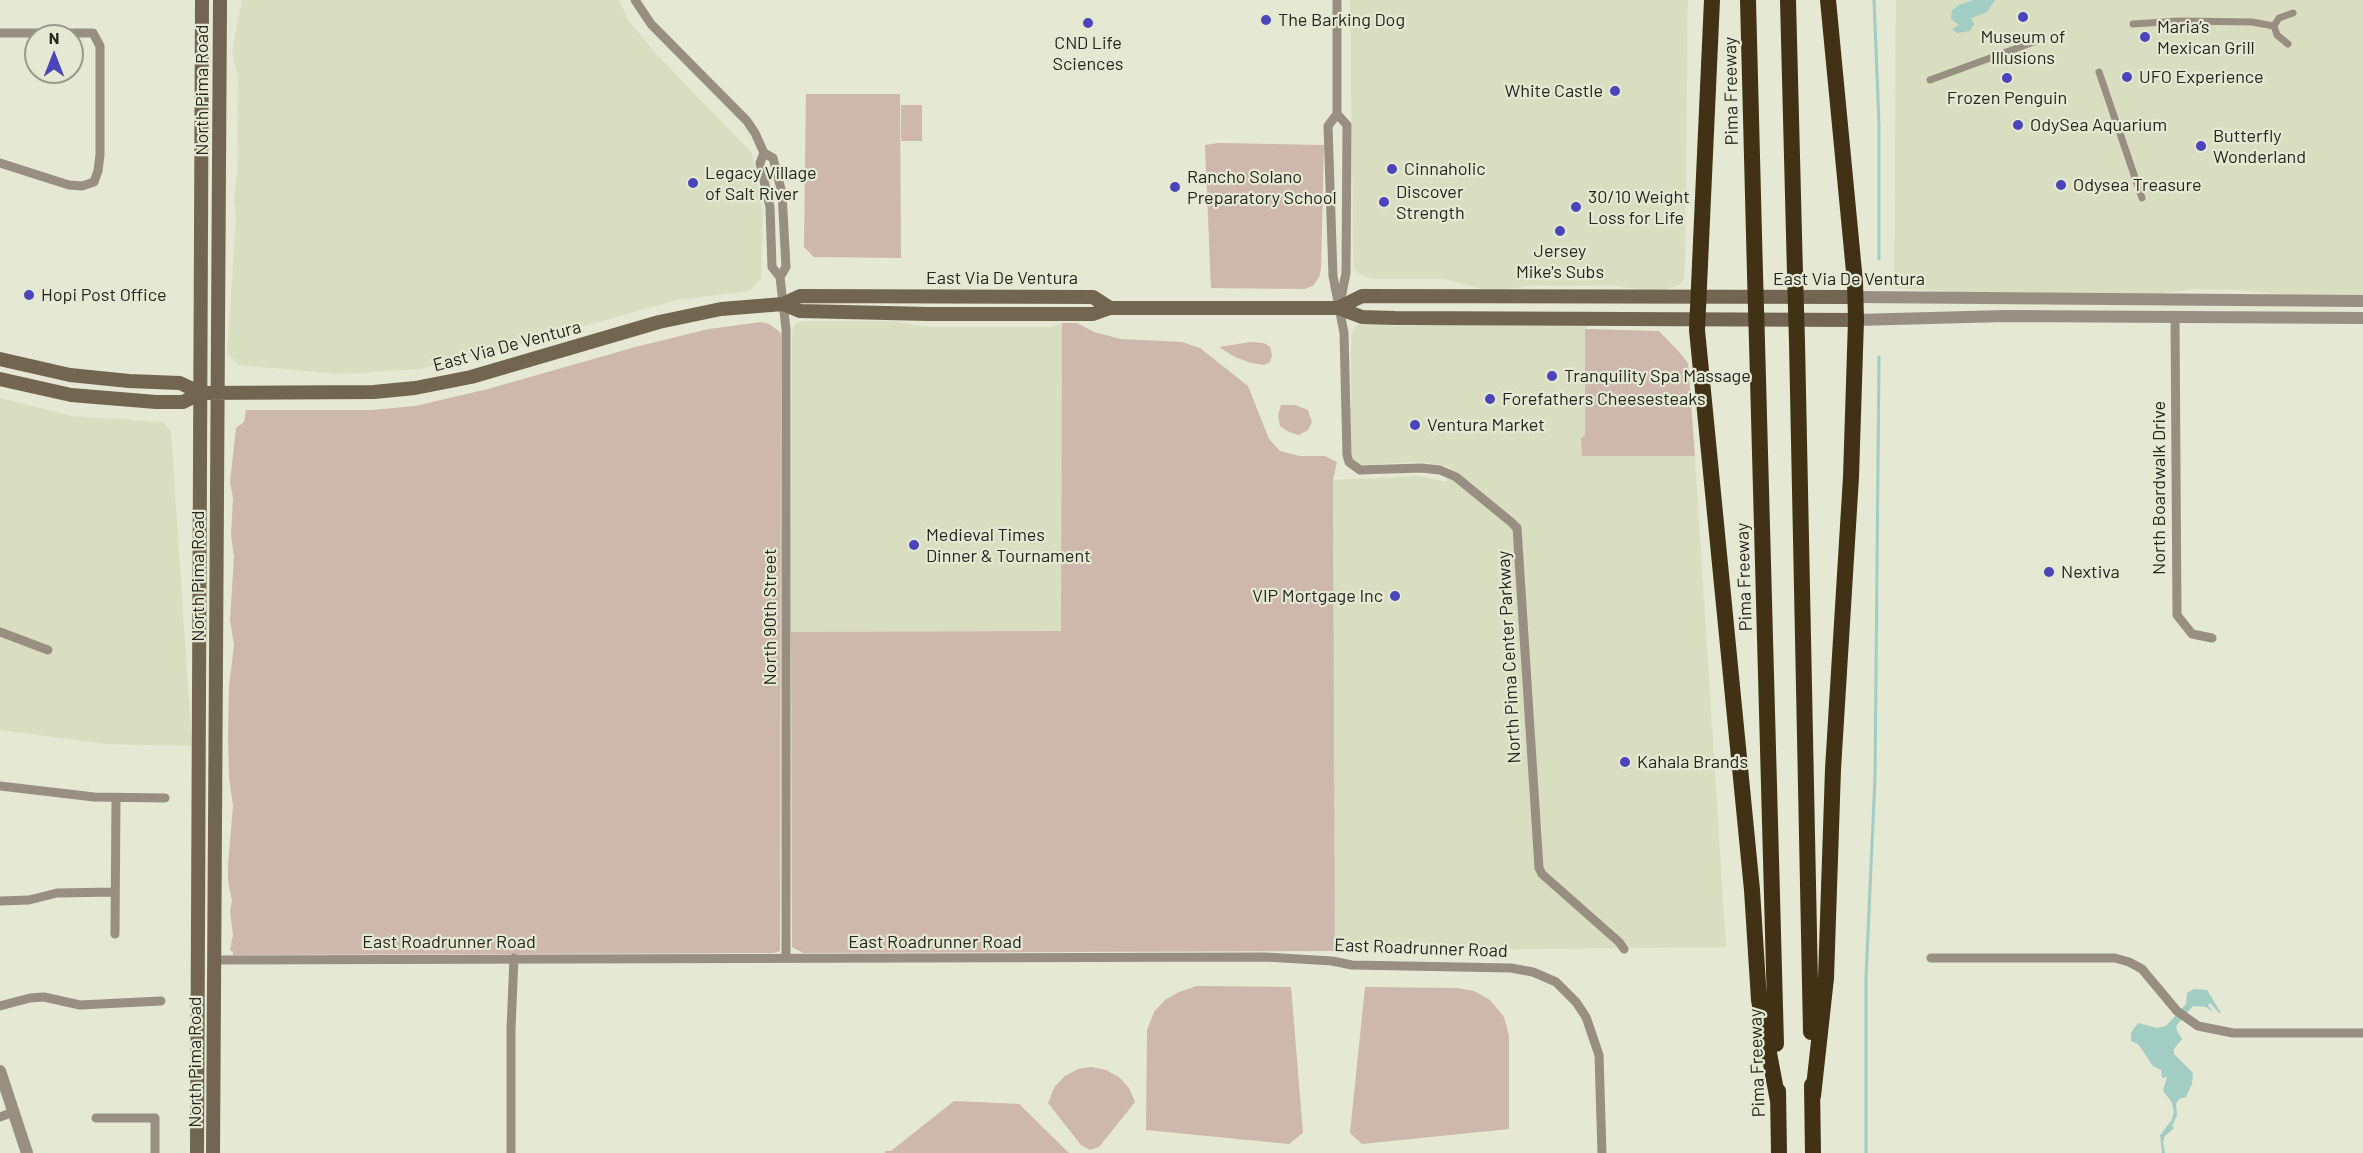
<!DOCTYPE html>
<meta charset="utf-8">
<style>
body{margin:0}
#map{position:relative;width:2363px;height:1153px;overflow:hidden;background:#e5e8d2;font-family:Barlow,sans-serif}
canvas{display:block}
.north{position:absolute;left:24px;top:24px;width:60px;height:60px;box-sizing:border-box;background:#e5e8d2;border:2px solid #989a8a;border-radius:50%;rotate:0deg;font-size:16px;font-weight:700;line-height:24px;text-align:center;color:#25261e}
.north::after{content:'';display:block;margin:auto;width:21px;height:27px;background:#4b45bc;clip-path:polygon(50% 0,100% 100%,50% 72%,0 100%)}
</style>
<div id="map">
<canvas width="2363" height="1153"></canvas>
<div class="north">N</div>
</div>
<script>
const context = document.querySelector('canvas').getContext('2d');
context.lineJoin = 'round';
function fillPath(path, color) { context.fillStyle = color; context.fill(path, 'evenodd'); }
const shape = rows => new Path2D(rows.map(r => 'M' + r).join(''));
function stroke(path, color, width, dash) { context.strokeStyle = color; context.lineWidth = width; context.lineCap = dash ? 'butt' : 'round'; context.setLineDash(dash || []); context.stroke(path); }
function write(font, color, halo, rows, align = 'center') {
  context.font = font + ' Barlow,sans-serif'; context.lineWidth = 4.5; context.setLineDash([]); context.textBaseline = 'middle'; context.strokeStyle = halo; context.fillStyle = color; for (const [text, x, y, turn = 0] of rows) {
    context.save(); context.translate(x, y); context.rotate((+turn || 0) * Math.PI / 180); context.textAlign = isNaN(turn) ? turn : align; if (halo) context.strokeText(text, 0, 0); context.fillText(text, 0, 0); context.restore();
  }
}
const built = shape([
 [242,0,619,0,628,20,658,56,752,153,763,211,761,279,749,291,677,300,491,352,420,369,340,374,238,365,227,352,236,218,234,199,237,175,238,78,232,51],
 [1350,0,1688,0,1685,261,1684,279,1681,284,1663,290,1644,290,1614,286,1538,285,1496,290,1481,289,1445,279,1371,279,1359,274,1354,268,1353,253],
 [1896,0,2363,0,2363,295,2293,295,2235,290,2196,289,2158,294,1976,293,1894,288],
 [802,321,892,321,929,327,1051,327,1062,323,1061,631,791,632,792,331,795,324],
 [1364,322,1393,326,1429,326,1441,322,1473,322,1515,326,1586,326,1585,435,1581,438,1582,456,1695,456,1726,947,1335,951,1333,480,1420,476,1446,482,1451,467,1421,462,1365,465,1359,464,1351,457,1351,338,1354,327],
 [0,398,72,416,163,422,171,431,192,746,106,744,0,730]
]);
const green = shape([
 [806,94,900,94,901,258,814,257,804,247],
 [901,105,922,105,922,141,901,141],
 [1219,143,1324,145,1321,269,1319,277,1313,286,1304,289,1211,288,1205,145],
 [761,322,769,324,780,332,781,337,780,951,774,953,233,955,233,952,230,950,233,935,230,911,232,901,228,881,228,865,233,806,229,778,228,735,229,686,234,645,230,620,234,557,231,535,233,498,230,482,236,428,244,422,246,410,372,410,415,406,488,389,639,346,709,329],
 [1062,323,1077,323,1094,332,1121,339,1182,342,1200,348,1248,386,1269,439,1280,451,1299,456,1325,456,1337,462,1333,480,1335,951,803,953,792,947,791,632,1061,631],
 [1585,329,1659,331,1680,353,1688,363,1695,456,1582,456,1581,438,1585,435],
 [1251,342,1264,343,1270,347,1272,355,1270,362,1264,365,1251,363,1235,357,1219,347],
 [1281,405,1295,405,1308,410,1312,422,1308,430,1299,435,1289,432,1280,426,1278,415],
 [1197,986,1291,987,1303,1133,1289,1144,1146,1130,1147,1030,1154,1012,1165,1000,1179,992],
 [1365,987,1457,988,1474,991,1490,1000,1504,1017,1509,1036,1509,1129,1362,1144,1350,1133],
 [1092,1067,1106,1070,1119,1077,1129,1088,1135,1102,1099,1147,1090,1150,1081,1145,1048,1103,1055,1086,1065,1076,1078,1069],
 [954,1101,1019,1104,1069,1153,885,1153,885,1151,891,1151]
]);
const water = shape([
 [1973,0,1995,0,1987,12,1969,19,1972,19,1974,24,1970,31,1957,33,1952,29,1959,25,1951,19,1952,10,1959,5],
 [2194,989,2207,990,2221,1013,2219,1013,2210,1003,2208,1005,2213,1012,2206,1007,2193,1006,2176,1026,2177,1031,2182,1039,2174,1049,2174,1054,2193,1073,2192,1084,2186,1097,2179,1099,2176,1104,2177,1115,2172,1126,2174,1128,2165,1136,2163,1142,2165,1153,2162,1153,2160,1135,2172,1120,2174,1111,2171,1101,2163,1091,2167,1077,2162,1078,2161,1070,2153,1066,2138,1044,2131,1041,2131,1033,2138,1023,2157,1028,2166,1026,2186,1004,2187,993]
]);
const stream = shape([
 [1874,0,1879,124,1879,259],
 [1866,1153,1866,977,1875,778,1879,357]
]);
const pedestrian = shape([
 [2133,24,2179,21,2252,22,2274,26,2277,35,2288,44],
 [2274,26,2279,18,2293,13],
 [2099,72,2142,198],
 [1930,80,2042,39]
]);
const minor = shape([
 [635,0,651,24,747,121,755,133,764,153,773,158,782,193,786,267,780,277],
 [1337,0,1337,114,1328,126,1333,276,1344,333,1347,455,1349,462,1360,470,1421,468,1440,470,1456,477,1511,522,1517,528,1539,868,1542,874,1619,942,1624,949],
 [0,33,93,33,100,46,100,155,98,171,94,182,82,186,69,185,0,163],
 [1337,114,1347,125,1346,273,1340,303],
 [764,153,760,163,770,207,772,267,780,277,786,329,786,958],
 [2175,316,2177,615,2192,634,2212,638],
 [0,632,48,650],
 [0,786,94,797,165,798],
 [0,901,29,900,57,893,115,892],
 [115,934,116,798],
 [1931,958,2115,958,2129,962,2142,969,2177,1011,2198,1026,2233,1033,2363,1033],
 [214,960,1266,957,1332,961,1352,965,1511,968,1533,972,1556,982,1576,1002,1586,1017,1599,1055,1602,1153],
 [0,1006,30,998,44,997,80,1005,161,1001],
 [0,1117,13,1112],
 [96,1118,155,1118,155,1153],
 [511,1153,511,1029,514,958]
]);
const tertiary = shape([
 [1856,297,2363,301],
 [1856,320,2005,316,2363,318],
 [0,1071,27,1153]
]);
const secondary = shape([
 [783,304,800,311,929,314,1093,314,1110,308,1338,308,1362,317,1395,318,1856,320],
 [1338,308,1362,296,1856,297],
 [0,359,70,375,129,381,180,383,201,393],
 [0,379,71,395,156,402,183,402,201,393,374,392,415,388,471,377,659,322,721,309,783,304,800,296,1093,297,1110,308],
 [197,1153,202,0],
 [213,1153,220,0]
]);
const motorway = shape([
 [1712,0,1697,330,1752,890,1759,1000,1778,1101],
 [1748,0,1755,274],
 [1788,0,1795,274],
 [1757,342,1776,1044],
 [1797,342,1811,1032],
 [1812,1085,1813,1153],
 [1778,1091,1779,1153],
 [1813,1096,1826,978,1833,769,1851,477,1856,320,1855,282,1828,0]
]);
const motorwayBridge = shape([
 [1755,274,1757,342],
 [1795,274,1797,342]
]);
const markers = [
 [2023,17,6,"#4b45bc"],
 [1266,20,6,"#4b45bc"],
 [1088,23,6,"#4b45bc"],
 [2145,37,6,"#4b45bc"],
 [2127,77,6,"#4b45bc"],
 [2007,78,6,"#4b45bc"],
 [1615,91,6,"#4b45bc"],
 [2018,125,6,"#4b45bc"],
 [2201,146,6,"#4b45bc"],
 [1392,169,6,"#4b45bc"],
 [693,183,6,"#4b45bc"],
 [2061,185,6,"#4b45bc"],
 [1175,187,6,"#4b45bc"],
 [1384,202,6,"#4b45bc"],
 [1576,207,6,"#4b45bc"],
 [1560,231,6,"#4b45bc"],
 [29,295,6,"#4b45bc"],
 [1552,376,6,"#4b45bc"],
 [1490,399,6,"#4b45bc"],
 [1415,425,6,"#4b45bc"],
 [914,545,6,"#4b45bc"],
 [2049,572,6,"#4b45bc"],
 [1395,596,6,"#4b45bc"],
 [1625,762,6,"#4b45bc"]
];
const poiNames = [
 ["The Barking Dog",1278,20],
 ["Maria’s",2157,27],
 ["Mexican Grill",2157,48],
 ["Museum of",2023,37,"center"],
 ["Illusions",2023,58,"center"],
 ["CND Life",1088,43,"center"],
 ["Sciences",1088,64,"center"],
 ["UFO Experience",2139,77],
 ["White Castle",1603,91,"right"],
 ["Frozen Penguin",2007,98,"center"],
 ["OdySea Aquarium",2030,125],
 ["Butterfly",2213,136],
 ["Wonderland",2213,157],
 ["Cinnaholic",1404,169],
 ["Legacy Village",705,173],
 ["of Salt River",705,194],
 ["Rancho Solano",1187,177],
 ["Preparatory School",1187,198],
 ["Odysea Treasure",2073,185],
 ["Discover",1396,192],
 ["Strength",1396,213],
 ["30/10 Weight",1588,197],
 ["Loss for Life",1588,218],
 ["Jersey",1560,251,"center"],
 ["Mike's Subs",1560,272,"center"],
 ["Hopi Post Office",41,295],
 ["Tranquility Spa Massage",1564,376],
 ["Forefathers Cheesesteaks",1502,399],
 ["Ventura Market",1427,425],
 ["Medieval Times",926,535],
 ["Dinner & Tournament",926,556],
 ["Nextiva",2061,572],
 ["VIP Mortgage Inc",1383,596,"right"],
 ["Kahala Brands",1637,762]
];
const streetNames = [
 ["North Pima Road",202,90,-90],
 ["Pima Freeway",1731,91,-91],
 ["East Via De Ventura",1002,278],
 ["East Via De Ventura",1849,279],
 ["East Via De Ventura",507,346,-15],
 ["North Boardwalk Drive",2159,488,-90],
 ["North Pima Road",198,576,-90],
 ["Pima Freeway",1744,577,-92],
 ["North 90th Street",770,617,-90],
 ["North Pima Center Parkway",1509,657,-93],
 ["East Roadrunner Road",449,942],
 ["East Roadrunner Road",935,942],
 ["East Roadrunner Road",1421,948,2],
 ["North Pima Road",195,1062,-90],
 ["Pima Freeway",1757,1063,-92]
];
fillPath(built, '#dadec1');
fillPath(green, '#ceb7ac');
fillPath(water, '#a2cdc3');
stroke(stream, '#a2cdc3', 3);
stroke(pedestrian, '#988f82', 7);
stroke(minor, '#988f82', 9);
stroke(tertiary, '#988f82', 12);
stroke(secondary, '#726653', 14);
stroke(motorway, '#413216', 16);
stroke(motorwayBridge, '#413216', 16);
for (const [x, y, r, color] of markers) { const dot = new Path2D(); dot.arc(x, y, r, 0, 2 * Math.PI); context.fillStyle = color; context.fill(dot); stroke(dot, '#e5e8d2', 2); }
write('18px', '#25261e', '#e5e8d2', poiNames, 'left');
write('18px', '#25261e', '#e5e8d2', streetNames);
</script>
